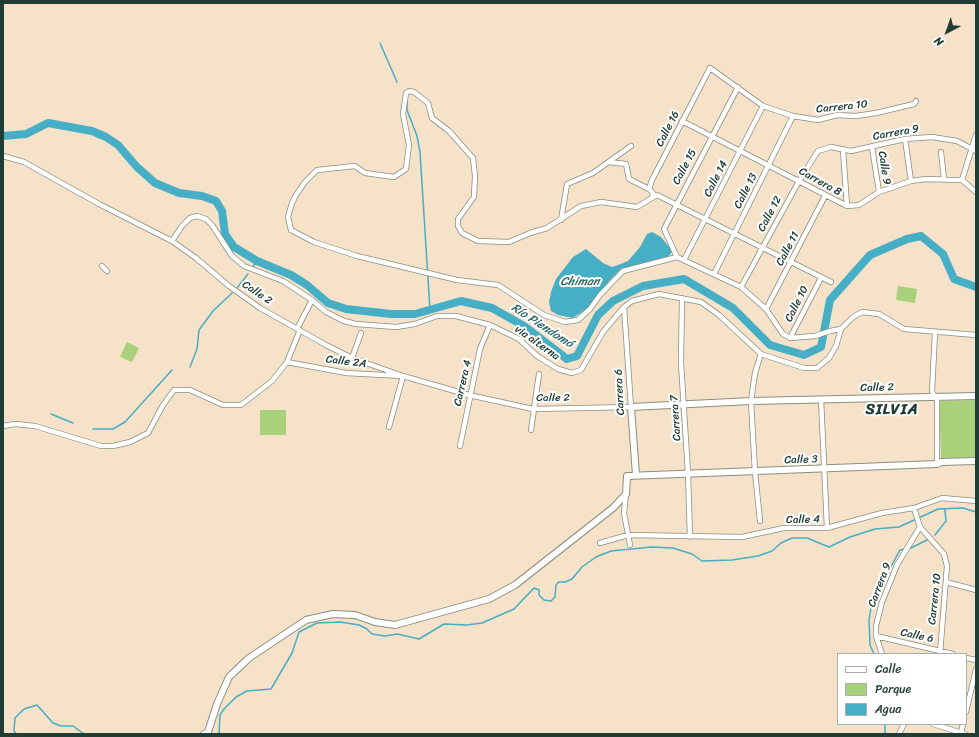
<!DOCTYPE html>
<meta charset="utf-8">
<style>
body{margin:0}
#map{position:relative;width:979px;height:737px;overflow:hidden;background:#f6e1c9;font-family:Sriracha,sans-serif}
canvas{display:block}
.frame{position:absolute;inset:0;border:4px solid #1f3d34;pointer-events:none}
.legend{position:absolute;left:837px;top:653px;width:130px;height:72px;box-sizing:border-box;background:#fff;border:1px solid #a5b1ae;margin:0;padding:5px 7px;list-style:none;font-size:12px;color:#1f3d34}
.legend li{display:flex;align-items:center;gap:8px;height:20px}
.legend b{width:20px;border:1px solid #a5b1ae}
.north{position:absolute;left:927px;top:12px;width:40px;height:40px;-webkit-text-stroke:3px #fff;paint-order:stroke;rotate:221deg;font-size:11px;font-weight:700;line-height:16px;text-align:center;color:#1f3d34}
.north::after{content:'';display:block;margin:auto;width:14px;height:18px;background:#1f3d34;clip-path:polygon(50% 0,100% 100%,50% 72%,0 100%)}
</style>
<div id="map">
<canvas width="979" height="737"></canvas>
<div class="frame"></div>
<ul class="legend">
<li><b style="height:5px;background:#fff"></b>Calle</li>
<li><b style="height:11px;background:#a9d07b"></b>Parque</li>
<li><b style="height:11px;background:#46aec5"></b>Agua</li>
</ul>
<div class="north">N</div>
</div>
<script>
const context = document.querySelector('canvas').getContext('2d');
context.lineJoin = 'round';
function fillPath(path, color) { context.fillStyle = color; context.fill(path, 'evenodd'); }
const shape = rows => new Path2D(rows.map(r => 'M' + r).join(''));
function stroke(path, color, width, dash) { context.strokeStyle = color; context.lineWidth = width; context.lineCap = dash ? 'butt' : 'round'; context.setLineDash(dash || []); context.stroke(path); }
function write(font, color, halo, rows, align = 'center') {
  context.font = font + ' Sriracha,sans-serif'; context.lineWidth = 4; context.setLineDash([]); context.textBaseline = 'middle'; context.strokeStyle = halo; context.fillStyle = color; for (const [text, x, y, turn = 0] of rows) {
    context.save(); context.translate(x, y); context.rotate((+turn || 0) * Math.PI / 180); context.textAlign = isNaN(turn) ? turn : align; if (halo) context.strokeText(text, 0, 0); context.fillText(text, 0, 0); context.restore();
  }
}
const green = shape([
 [898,286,917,289,915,303,896,300],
 [127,342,139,348,132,362,120,357],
 [976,400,976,457,941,458,939,401],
 [260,410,286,410,286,435,260,435]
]);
const water = shape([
 [652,232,661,237,670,248,672,252,668,257,621,269,609,281,588,308,573,318,558,315,551,311,549,302,551,292,556,279,573,257,586,249,603,263,612,267,618,265,628,261,640,247,647,234]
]);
const stream = shape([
 [380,43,397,82],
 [407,102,407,110,417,136,420,152,430,310],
 [252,268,257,261],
 [237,288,248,274],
 [190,367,197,349,199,330,213,311,232,293],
 [51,414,73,423],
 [93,429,113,429,125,422,172,370],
 [935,535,946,521,945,510],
 [909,549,929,539],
 [874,654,870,645,869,620,872,601,900,550,905,549],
 [16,734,14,731,15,718,24,709,37,705,53,723,61,726,73,726,84,734],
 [219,734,220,715,224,709,236,697,247,691,271,689,292,653,299,632,317,623,340,622,359,625,367,629,372,634,385,636,397,634,419,639,444,624,467,625,482,623,514,609,534,588,539,590,539,595,544,600,551,601,555,597,556,585,559,582,565,582,572,579,582,567,596,557,611,551,652,547,673,548,692,554,702,561,732,560,758,556,772,551,781,543,792,538,807,538,829,547,850,537,875,529,899,527,938,509,963,508,976,512],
 [885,734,885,724]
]);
const river = shape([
 [3,136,26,134,48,123,92,131,106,137,118,145,137,167,155,183,179,193,202,196,216,201,222,211,225,234,234,247,257,261,291,275,307,285,328,303,346,309,391,314,415,314,461,301,492,308,524,326,567,359,577,356,598,315,613,301,643,286,684,279,733,308,770,345,804,355,821,347,830,300,870,255,907,239,921,236,943,254,954,279,976,287]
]);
const minor = shape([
 [682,121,847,206,859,205,879,192,911,181,926,179,962,180,976,192],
 [905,139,911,181],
 [872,147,879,192],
 [843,150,847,206],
 [941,152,944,179],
 [3,156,24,162,99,204,172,241,196,258,229,286,260,308,326,345,352,358,403,376,469,395,533,409,631,407,624,307],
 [609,162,626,164,629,179,649,189],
 [962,180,976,135],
 [652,198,653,193,649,189,652,180,710,68,763,106,793,116,818,120,837,115,856,116,876,113,914,104,916,101],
 [561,220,567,184,593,173,631,146],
 [172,241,182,226,190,218,197,216,206,219,212,225,232,256,244,266,283,281,312,300,326,312,344,321,356,324,396,327,415,324,437,316,456,316,490,325,519,339,537,356,558,369,572,373,581,370,603,332,624,307,632,301,659,294,701,302,719,315,761,354,804,368,817,368,829,358,836,346,841,329],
 [677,257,623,271,600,295,590,309,578,320,565,322,544,315,498,285,457,280,357,256,314,242,291,230,288,217,292,203,296,195,305,182,317,170,355,166,365,173,394,177,406,169,409,145,403,114,406,93,409,91,414,92,428,103,432,118,449,131,473,158,475,176,474,197,458,219,458,226,462,233,478,241,509,242,530,233,547,228,581,206,601,202,637,207,657,195,831,282],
 [677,257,741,287,766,309,783,334,790,338,815,336,830,331,841,329,853,317,862,312,879,314,904,329,976,335],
 [677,257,664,229,738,87],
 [684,260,763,106],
 [102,266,107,271],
 [714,274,793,116],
 [741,287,799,181,818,151,831,147,851,151,905,139,932,137,957,141,976,151],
 [682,298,681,363,688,473,690,537],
 [766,309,825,196],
 [297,329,312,300],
 [935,332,932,392,937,400,937,464],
 [790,338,821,278],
 [352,358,361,333],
 [287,362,346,373,403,376,389,427],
 [821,399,827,528],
 [3,426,15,424,35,426,101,446,113,446,130,442,148,433,163,405,174,390,190,390,223,405,241,405,272,381,287,362,300,330],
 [531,430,539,374],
 [460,446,480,349,490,325],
 [626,494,624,513,630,545],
 [914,508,920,527,944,554,947,566,940,654],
 [760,521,755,472,751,401,755,373,761,354],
 [600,543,628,535,742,537,784,528,827,528,882,513,914,508,942,498,976,501],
 [946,582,976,590],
 [876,636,953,654],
 [882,654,876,636,876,626,882,602,897,565,920,527],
 [966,658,976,660],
 [966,712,976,669],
 [933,724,965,734],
 [961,733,963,724],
 [899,734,904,724]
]);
const major = shape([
 [636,475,631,407,751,401,976,396],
 [204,734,208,732,217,704,229,677,249,658,306,620,333,614,355,615,375,622,395,625,489,599,515,585,613,508,626,494,627,476,937,464,941,462,976,461]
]);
const streetNames = [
 ["Carrera 10",842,107,-6],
 ["Calle 16",668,129,-63],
 ["Carrera 9",896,133,-10],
 ["Calle 15",685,167,-62],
 ["Calle 9",884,168,81],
 ["Calle 14",716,179,-63],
 ["Carrera 8",820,182,29],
 ["Calle 13",746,191,-63],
 ["Calle 12",770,214,-62],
 ["Calle 11",788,249,-62],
 ["Calle 2",257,293,34],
 ["Calle 10",797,304,-63],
 ["via alterna",537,343,35],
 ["Calle 2A",346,362,7],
 ["Carrera 4",463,383,-77],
 ["Calle 2",877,388,-1],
 ["Carrera 6",620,392,-93],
 ["Calle 2",553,398],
 ["Carrera 7",676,418,-94],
 ["Calle 3",801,460,-2],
 ["Calle 4",803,520,-1],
 ["Carrera 9",880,585,-69],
 ["Carrera 10",935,599,-84],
 ["Calle 6",917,636,12]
];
const waterNames = [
 ["Chiman",580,282],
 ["Río Piendamó",542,326,33]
];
const districtNames = [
 ["SILVIA",892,410]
];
fillPath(green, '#a9d07b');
fillPath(water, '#46aec5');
stroke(stream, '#46aec5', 1.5);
stroke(river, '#46aec5', 8);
stroke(minor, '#8a8f7e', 6);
stroke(major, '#8a8f7e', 8);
stroke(minor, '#fff', 4.5);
stroke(major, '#fff', 6);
write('11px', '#1f3d34', '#fff', streetNames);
write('italic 12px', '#2d6567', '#fff', waterNames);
context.letterSpacing = '1px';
write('bold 15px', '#1f3d34', '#fff', districtNames);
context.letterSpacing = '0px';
</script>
